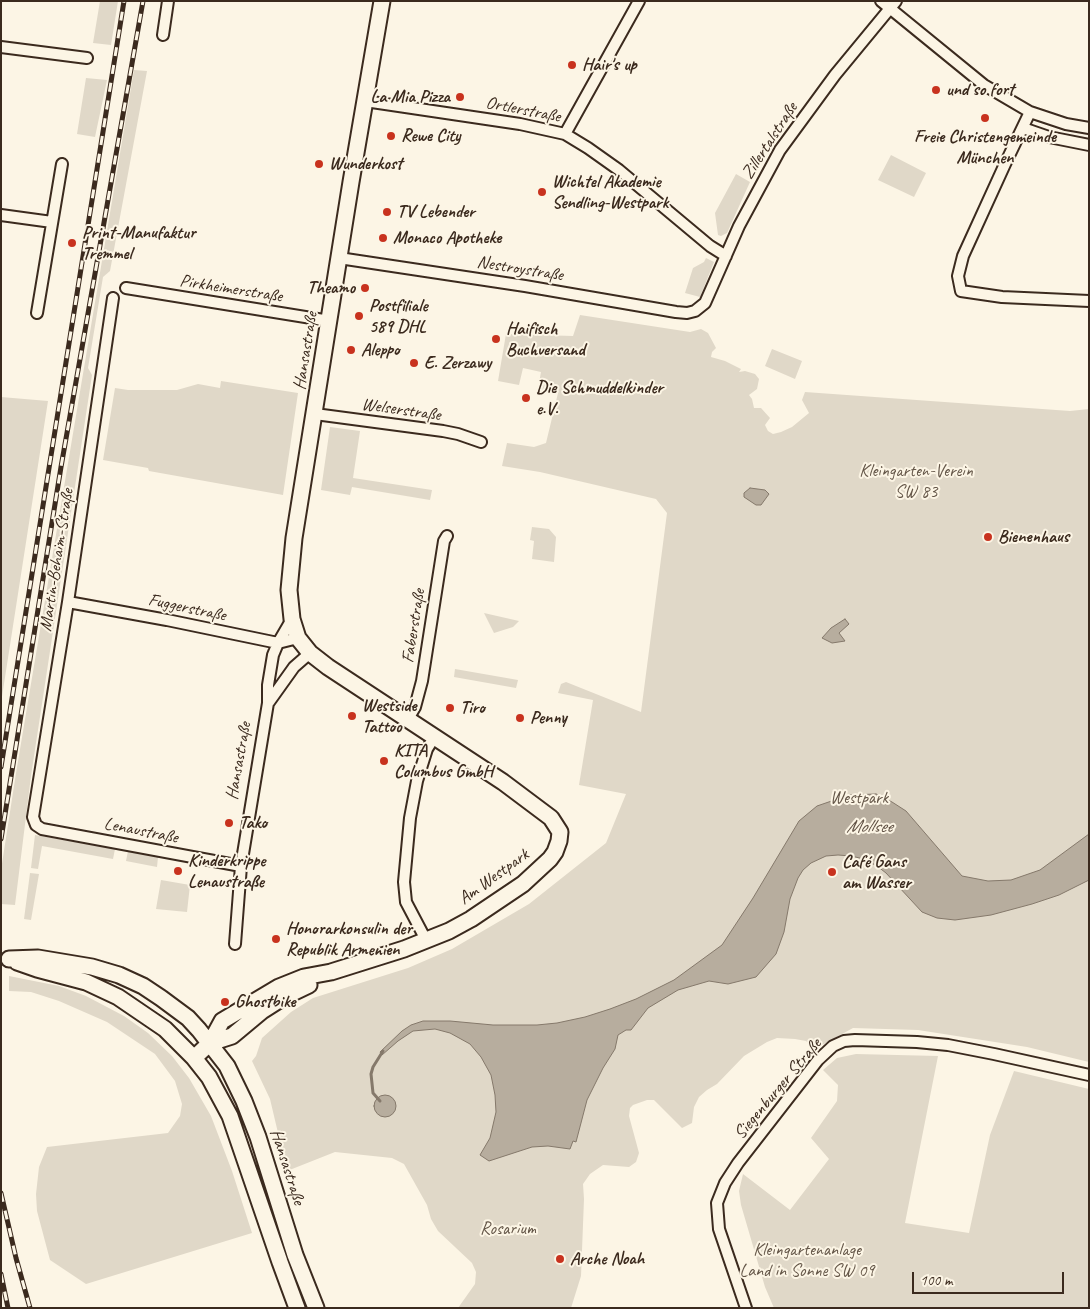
<!DOCTYPE html>
<meta charset="utf-8">
<style>
body{margin:0}
#map{position:relative;width:1090px;height:1309px;overflow:hidden;background:#fcf5e5;font-family:Caveat,sans-serif}
canvas{display:block}
.frame{position:absolute;inset:0;border:2px solid #3b2a1e;pointer-events:none}
.scale{position:absolute;left:912px;top:1272px;width:152px;height:22px;box-sizing:border-box;border:2px solid #3b2a1e;border-top:0;padding-left:6px;font-size:15px;line-height:18px;white-space:nowrap;color:#3b2a1e;-webkit-text-stroke:4px #fcf5e5;paint-order:stroke}
</style>
<div id="map">
<canvas width="1090" height="1309"></canvas>
<div class="frame"></div>
<div class="scale">100 m</div>
</div>
<script>
const context = document.querySelector('canvas').getContext('2d');
context.lineJoin = 'round';
function fillPath(path, color) { context.fillStyle = color; context.fill(path, 'evenodd'); }
const shape = rows => new Path2D(rows.map(r => 'M' + r).join(''));
function stroke(path, color, width, dash) { context.strokeStyle = color; context.lineWidth = width; context.lineCap = dash ? 'butt' : 'round'; context.setLineDash(dash || []); context.stroke(path); }
function write(font, color, halo, rows, align = 'center') {
  context.font = font + ' Caveat,sans-serif'; context.lineWidth = 4; context.setLineDash([]); context.textBaseline = 'middle'; context.strokeStyle = halo; context.fillStyle = color; for (const [text, x, y, turn = 0] of rows) {
    context.save(); context.translate(x, y); context.rotate((+turn || 0) * Math.PI / 180); context.textAlign = isNaN(turn) ? turn : align; if (halo) context.strokeText(text, 0, 0); context.fillText(text, 0, 0); context.restore();
  }
}
const green = shape([
 [100,1,118,1,111,45,93,43],
 [134,70,147,71,110,271,103,277,88,368,92,375,31,776,15,905,1,904,1,870,16,773],
 [86,78,107,80,95,137,77,134],
 [891,155,926,173,914,197,878,180],
 [736,174,750,182,727,233,721,236,718,235,715,213],
 [706,258,714,262,700,297,685,293,693,268,704,262],
 [580,315,690,332,701,329,708,333,716,348,712,352,711,357,725,361,741,369,739,372,745,371,755,374,759,379,757,389,749,395,752,399,754,408,761,408,770,418,765,425,768,431,773,434,781,432,792,427,809,413,802,400,805,392,1070,411,1089,409,1089,1062,1027,1047,918,1030,853,1028,815,1049,806,1041,795,1039,777,1038,767,1042,744,1056,717,1084,707,1090,699,1097,694,1107,692,1123,682,1128,654,1100,647,1100,633,1105,630,1108,629,1116,639,1153,636,1162,629,1167,603,1165,590,1174,583,1184,584,1199,581,1276,571,1308,458,1308,475,1284,476,1272,472,1263,438,1231,431,1219,427,1205,404,1164,392,1158,335,1152,287,1171,270,1099,252,1061,256,1056,262,1038,291,1012,313,998,408,968,452,949,529,904,606,843,626,794,579,785,593,700,558,693,561,684,566,682,641,712,667,513,656,499,540,472,502,466,507,443,534,447,546,443,558,393,538,389,541,372,523,368,519,385,498,381,506,334,573,336],
 [772,349,802,361,795,379,765,366],
 [221,381,298,393,283,495,149,471,148,468,103,460,115,388,128,390,177,390,198,384,220,388],
 [1,397,48,401,1,703],
 [330,427,360,431,353,478,432,490,430,500,352,487,350,495,321,490],
 [532,527,549,529,556,537,554,562,532,559,534,541,530,540],
 [484,613,519,621,513,627,494,633],
 [455,669,518,680,516,688,454,677],
 [35,835,115,849,113,859,42,846,38,869,31,868],
 [128,851,158,857,157,867,126,861],
 [30,873,39,874,31,920,24,919],
 [161,880,190,885,187,912,156,909],
 [9,976,59,986,86,996,124,1016,148,1033,172,1056,189,1078,211,1116,232,1171,252,1233,86,1284,50,1260,37,1211,36,1194,39,1167,47,1147,168,1133,180,1116,182,1104,175,1081,155,1054,107,1022,59,1001,31,992,9,991],
 [856,1054,938,1056,905,1223,969,1233,990,1135,1014,1071,1089,1089,1089,1308,774,1308,765,1287,741,1205,739,1191,743,1174,790,1210,829,1159,811,1138,837,1101,838,1085,823,1070,837,1058]
]);
const water = shape([
 [750,488,765,490,769,494,761,505,756,505,744,497,744,493,750,488],
 [845,619,849,624,839,633,845,641,832,643,822,638,831,628,845,619],
 [876,794,892,802,906,811,962,876,988,881,1011,880,1040,870,1089,834,1089,880,1059,895,1032,904,991,915,955,920,937,918,922,912,886,873,877,866,864,859,851,856,838,855,826,856,811,863,803,870,798,878,790,899,784,932,776,954,756,977,728,984,709,981,678,990,648,1008,631,1030,626,1030,618,1035,615,1049,603,1068,587,1100,576,1142,573,1141,570,1149,548,1146,532,1147,489,1161,480,1155,490,1138,496,1112,495,1095,491,1075,481,1057,470,1044,450,1033,435,1029,413,1031,398,1041,382,1055,380,1052,402,1031,411,1025,423,1021,450,1021,493,1025,537,1025,557,1023,585,1017,610,1009,636,999,674,980,722,945,753,898,799,821,817,806,849,795,876,794],
 '374 1106a11 11 0 1 1 22 0a11 11 0 1 1-22 0Z'
]);
const stream = shape([
 [380,1101,373,1093,371,1074,373,1067,383,1051]
]);
const street = shape([
 [881,1,984,85,1030,112,1066,124,1089,128],
 [163,35,168,1],
 [1,47,87,58],
 [365,101,520,124,565,134,588,148,619,170,710,246,726,256],
 [1030,112,1005,164,963,256,958,276,961,291,1002,297,1089,301],
 [1023,128,1049,137,1089,145],
 [565,134,639,1],
 [1,215,52,222],
 [339,258,525,286,676,312,687,313,695,311,705,303,739,226,780,150,835,75,896,1],
 [126,288,330,321],
 [113,298,68,602,33,817,36,825,42,829,241,866],
 [37,313,62,164],
 [315,414,443,431,458,434,481,442],
 [68,602,167,620,278,643,298,638],
 [269,702,294,667,310,653],
 [408,719,415,707,422,681,444,541,447,536],
 [426,940,406,902,404,882,410,818,417,781,427,749,435,736],
 [235,944,241,866,268,703,268,685,273,655,278,643,292,619],
 [746,1308,719,1229,717,1203,725,1183,738,1163,818,1060,833,1046,844,1041,855,1040,917,1042,948,1045,994,1054,1089,1075]
]);
const secondary = shape([
 [9,959,38,958,92,967,119,975,143,986,161,998,188,1018,199,1030,227,1066,244,1101,258,1137,295,1255,316,1308],
 [17,962,37,969,86,982,118,997,165,1029,194,1058,209,1077,230,1116,280,1262,297,1308],
 [210,1043,232,1036,262,1011,284,997,309,985],
 [194,1058,210,1043,222,1021,279,987,304,977,331,972,404,949,449,931,471,919,523,884,550,859,555,852,559,841,560,832,551,818,503,782,328,667,310,653,298,638,292,619,289,590,294,538,351,182,382,1]
]);
const rail = shape([
 [1,767,124,1],
 [1,839,61,467,143,1],
 [1,1193,16,1258,30,1308],
 [1,1274,8,1308]
]);
const markers = [
 [572,65,5,"#c8321e"],
 [936,90,5,"#c8321e"],
 [460,97,5,"#c8321e"],
 [985,118,5,"#c8321e"],
 [391,136,5,"#c8321e"],
 [319,164,5,"#c8321e"],
 [542,192,5,"#c8321e"],
 [387,212,5,"#c8321e"],
 [383,238,5,"#c8321e"],
 [72,243,5,"#c8321e"],
 [365,288,5,"#c8321e"],
 [359,316,5,"#c8321e"],
 [496,339,5,"#c8321e"],
 [351,350,5,"#c8321e"],
 [414,363,5,"#c8321e"],
 [526,398,5,"#c8321e"],
 [988,537,5,"#c8321e"],
 [450,708,5,"#c8321e"],
 [352,716,5,"#c8321e"],
 [520,718,5,"#c8321e"],
 [384,761,5,"#c8321e"],
 [229,823,5,"#c8321e"],
 [178,871,5,"#c8321e"],
 [832,872,5,"#c8321e"],
 [276,939,5,"#c8321e"],
 [225,1002,5,"#c8321e"],
 [560,1259,5,"#c8321e"]
];
const poiNames = [
 ["Hair's up",582,65],
 ["und so fort",946,90],
 ["La Mia Pizza",450,97,"right"],
 ["Rewe City",401,136],
 ["Freie Christengemeinde",985,137,"center"],
 ["München",985,158,"center"],
 ["Wunderkost",329,164],
 ["Wichtel Akademie",552,182],
 ["Sendling-Westpark",552,203],
 ["TV Lebender",397,212],
 ["Print-Manufaktur",82,233],
 ["Tremmel",82,254],
 ["Monaco Apotheke",393,238],
 ["Theamo",355,288,"right"],
 ["Postfiliale",369,306],
 ["589 DHL",369,327],
 ["Haifisch",506,329],
 ["Buchversand",506,350],
 ["Aleppo",361,350],
 ["E. Zerzawy",424,363],
 ["Die Schmuddelkinder",536,388],
 ["e.V.",536,409],
 ["Bienenhaus",998,537],
 ["Westside",362,706],
 ["Tattoo",362,727],
 ["Tiro",460,708],
 ["Penny",530,718],
 ["KITA",394,751],
 ["Columbus GmbH",394,772],
 ["Tako",239,823],
 ["Kinderkrippe",188,861],
 ["Lenaustraße",188,882],
 ["Café Gans",842,862],
 ["am Wasser",842,883],
 ["Honorarkonsulin der",286,929],
 ["Republik Armenien",286,950],
 ["Ghostbike",235,1002],
 ["Arche Noah",570,1259]
];
const streetNames = [
 ["Ortlerstraße",523,110,11],
 ["Zillertalstraße",770,141,-57],
 ["Nestroystraße",520,269,9],
 ["Pirkheimerstraße",231,289,9],
 ["Hansastraße",306,351,-81],
 ["Welserstraße",401,410,8],
 ["Martin-Behaim-Straße",57,560,-81],
 ["Fuggerstraße",187,608,12],
 ["Faberstraße",414,626,-81],
 ["Hansastraße",239,761,-80],
 ["Lenaustraße",141,831,11],
 ["Am Westpark",494,877,-36],
 ["Siegenburger Straße",778,1089,-50],
 ["Hansastraße",287,1167,72]
];
const parkNames = [
 ["Kleingarten-Verein",916,471],
 ["SW 83",916,492],
 ["Westpark",859,798],
 ["Rosarium",508,1229],
 ["Kleingartenanlage",807,1250],
 ["Land in Sonne SW 09",807,1271]
];
const waterNames = [
 ["Mollsee",869,827]
];
fillPath(green, '#e0d8c8');
fillPath(water, '#b7ad9e');
stroke(water, '#85796b', 1);
stroke(stream, '#85796b', 3);
stroke(street, '#3b2a1e', 14);
stroke(secondary, '#3b2a1e', 19);
stroke(street, '#fcf5e5', 10);
stroke(secondary, '#fcf5e5', 15);
stroke(rail, '#3b2a1e', 5);
stroke(rail, '#fcf5e5', 3, [9]);
for (const [x, y, r, color] of markers) { const dot = new Path2D(); dot.arc(x, y, r, 0, 2 * Math.PI); context.fillStyle = color; context.fill(dot); stroke(dot, '#fcf5e5', 2); }
write('bold 18px', '#3b2a1e', '#fcf5e5', poiNames, 'left');
write('18px', '#3b2a1e', '#fcf5e5', streetNames);
write('18px', '#645648', '#fcf5e5', parkNames);
write('italic 19px', '#605144', '#fcf5e5', waterNames);
</script>
